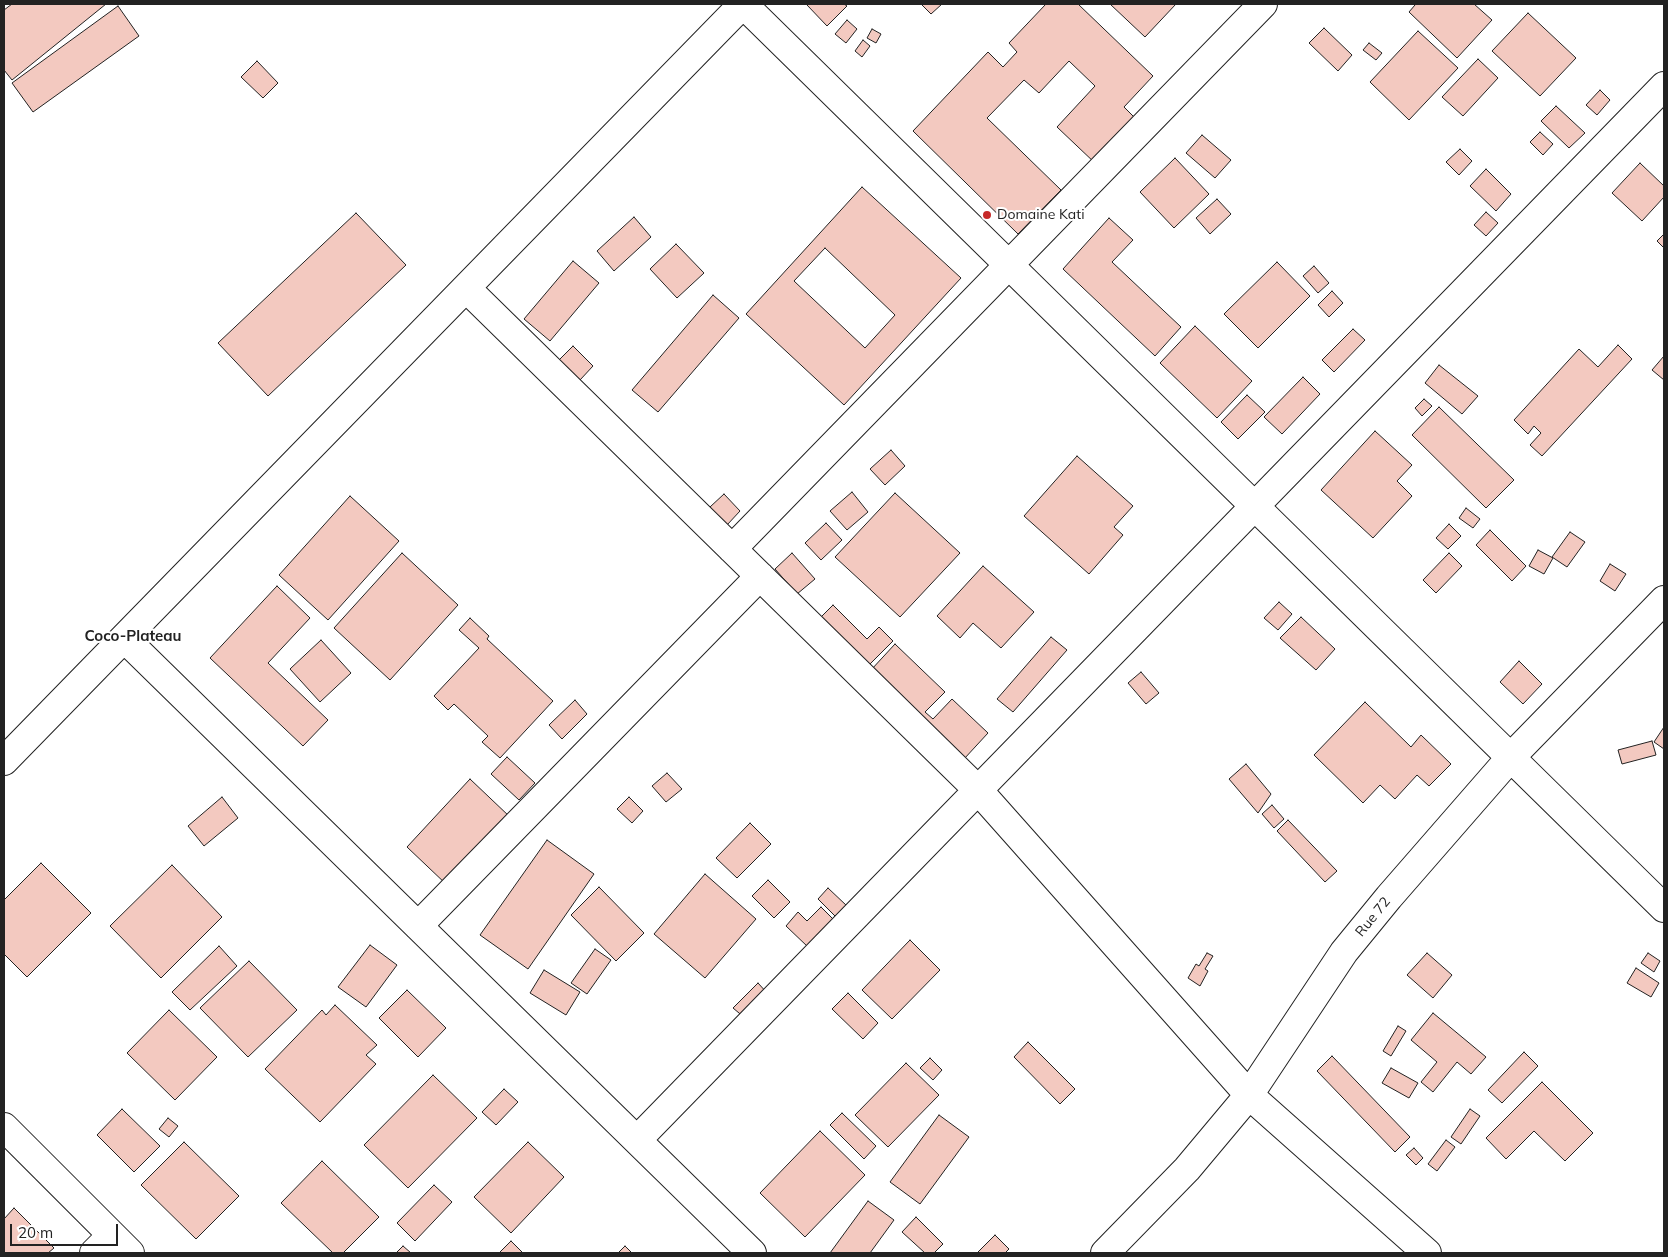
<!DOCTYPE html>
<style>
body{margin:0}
#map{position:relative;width:1668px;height:1257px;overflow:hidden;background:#fff;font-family:Mulish,sans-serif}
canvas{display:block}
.frame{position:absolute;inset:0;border:5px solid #222;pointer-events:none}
.scale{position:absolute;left:10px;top:1224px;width:108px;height:22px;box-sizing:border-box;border:2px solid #222;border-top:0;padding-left:6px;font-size:15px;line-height:18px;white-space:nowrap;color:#222;-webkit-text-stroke:4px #fff;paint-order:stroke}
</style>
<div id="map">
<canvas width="1668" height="1257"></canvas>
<div class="frame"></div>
<div class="scale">20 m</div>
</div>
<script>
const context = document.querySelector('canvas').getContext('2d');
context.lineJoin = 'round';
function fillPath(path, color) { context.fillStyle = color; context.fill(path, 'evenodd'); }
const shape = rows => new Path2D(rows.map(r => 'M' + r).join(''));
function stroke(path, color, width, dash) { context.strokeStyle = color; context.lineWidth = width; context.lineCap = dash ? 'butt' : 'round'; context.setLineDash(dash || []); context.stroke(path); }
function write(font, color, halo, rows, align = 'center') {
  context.font = font + ' Mulish,sans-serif'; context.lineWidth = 4; context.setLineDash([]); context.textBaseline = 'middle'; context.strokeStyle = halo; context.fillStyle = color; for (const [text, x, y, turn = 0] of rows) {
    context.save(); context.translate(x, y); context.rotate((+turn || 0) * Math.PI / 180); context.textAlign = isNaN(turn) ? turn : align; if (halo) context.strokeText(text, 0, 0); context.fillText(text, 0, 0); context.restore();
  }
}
const building = shape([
 [12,4,106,4,12,80,4,70,4,10,12,4],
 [808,4,844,4,847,6,827,26,807,5,808,4],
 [921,4,942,4,931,14,921,4],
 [1046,4,1078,4,1153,76,1124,107,1137,120,1096,164,1057,127,1095,86,1069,61,1039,93,1024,80,987,118,1061,190,1018,234,913,131,988,52,1003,67,1017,52,1009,43,1046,4],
 [1110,4,1176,4,1145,37,1110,4],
 [1413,4,1474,4,1492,20,1457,58,1409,12,1415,5,1413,4],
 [118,6,139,36,33,112,12,83,118,6],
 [1528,13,1576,58,1540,96,1492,51,1528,13],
 [847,20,857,29,846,43,835,34,847,20],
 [1324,28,1352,55,1338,71,1309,43,1324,28],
 [872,29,881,34,876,43,867,38,872,29],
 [1418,31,1458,68,1409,120,1370,82,1418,31],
 [863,40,870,46,862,57,855,51,863,40],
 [1369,43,1382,53,1376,60,1363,50,1369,43],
 [1478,59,1498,78,1463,116,1442,97,1478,59],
 [257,61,278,83,263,98,241,77,257,61],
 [1600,90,1610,100,1597,115,1586,105,1600,90],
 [1556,106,1585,133,1569,148,1541,121,1556,106],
 [1540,132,1553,144,1543,155,1530,142,1540,132],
 [1202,135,1231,160,1215,178,1186,153,1202,135],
 [1460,149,1472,161,1459,175,1446,162,1460,149],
 [1175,158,1209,194,1174,228,1140,192,1175,158],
 [1640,163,1664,186,1664,197,1642,221,1612,193,1640,163],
 [1486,169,1511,194,1496,211,1470,186,1486,169],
 [862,187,961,278,844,405,746,314,862,187],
 [825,248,895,315,865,348,794,281,825,248],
 [1217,199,1231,214,1210,234,1196,218,1217,199],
 [1486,212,1498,223,1486,236,1474,225,1486,212],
 [356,213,406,265,268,396,218,343,356,213],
 [634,217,651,237,614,271,597,251,634,217],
 [1109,218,1133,240,1112,262,1181,327,1155,356,1063,269,1109,218],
 [1664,234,1664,248,1657,241,1664,234],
 [676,244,704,273,677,298,650,269,676,244],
 [573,261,599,283,550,341,524,319,573,261],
 [1277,262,1310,296,1258,348,1224,314,1277,262],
 [1314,266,1329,283,1318,293,1303,276,1314,266],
 [1332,291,1343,303,1329,317,1318,305,1332,291],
 [713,295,739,318,658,412,632,390,713,295],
 [1195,326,1252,381,1217,418,1160,363,1195,326],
 [1353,329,1365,340,1334,372,1322,360,1353,329],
 [1618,345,1632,359,1542,456,1530,445,1541,433,1534,426,1528,434,1514,420,1579,349,1598,367,1618,345],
 [573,346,593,366,580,380,559,360,573,346],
 [1664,356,1664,380,1652,370,1664,356],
 [1439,365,1478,396,1462,414,1425,383,1439,365],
 [1303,377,1320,394,1282,434,1264,417,1303,377],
 [1247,395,1265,412,1238,439,1221,422,1247,395],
 [1424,399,1432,406,1422,416,1415,408,1424,399],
 [1439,407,1514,480,1486,508,1412,435,1439,407],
 [1375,431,1412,465,1397,481,1412,496,1373,538,1321,490,1375,431],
 [891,450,905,466,885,485,870,469,891,450],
 [1077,456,1133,506,1114,527,1123,535,1089,574,1024,516,1077,456],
 [852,492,868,512,847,530,830,511,852,492],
 [895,493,960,553,900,617,835,557,895,493],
 [724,494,740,511,727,525,710,507,724,494],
 [350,496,399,541,328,620,279,575,350,496],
 [1466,508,1480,519,1473,528,1459,518,1466,508],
 [826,523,842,540,821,560,805,543,826,523],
 [1449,524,1461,536,1448,549,1436,538,1449,524],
 [1490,530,1526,566,1512,581,1476,545,1490,530],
 [1570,532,1585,542,1567,567,1552,557,1570,532],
 [1538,550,1553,558,1544,574,1529,566,1538,550],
 [402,553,458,605,390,680,334,628,402,553],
 [792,553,815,579,797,594,775,569,792,553],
 [1449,553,1462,566,1436,593,1423,580,1449,553],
 [1610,564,1626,574,1615,591,1600,581,1610,564],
 [983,566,1034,612,1001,648,973,623,960,638,937,616,983,566],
 [277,586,310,618,268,663,328,720,303,746,210,658,277,586],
 [1279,602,1292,614,1278,630,1264,618,1279,602],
 [833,605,867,639,879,627,893,641,867,667,819,619,833,605],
 [1301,617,1335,649,1316,670,1280,638,1301,617],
 [470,618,489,636,487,639,553,701,500,758,482,742,488,736,454,704,448,710,434,696,479,648,459,630,470,618],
 [1051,637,1067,650,1013,712,997,699,1051,637],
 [321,640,351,673,320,702,290,669,321,640],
 [895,644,945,692,925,712,933,719,952,699,988,733,964,759,871,670,895,644],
 [1519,661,1542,684,1523,704,1500,682,1519,661],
 [1141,672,1159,693,1146,704,1128,683,1141,672],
 [575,700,587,714,562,739,549,725,575,700],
 [1365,702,1411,747,1421,735,1451,764,1429,786,1417,775,1395,799,1380,785,1363,803,1314,755,1365,702],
 [1664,727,1664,749,1654,742,1664,727],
 [1652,741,1656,755,1622,764,1618,750,1652,741],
 [507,757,535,783,519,800,491,774,507,757],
 [1246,764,1271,794,1258,813,1229,779,1246,764],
 [667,773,682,789,666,802,652,786,667,773],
 [470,779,510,817,447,885,407,847,470,779],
 [222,797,238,818,204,846,188,826,222,797],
 [629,797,643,811,632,823,617,809,629,797],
 [1272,805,1284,819,1274,828,1262,814,1272,805],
 [1288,820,1337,871,1325,882,1277,831,1288,820],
 [750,823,771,844,737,878,716,858,750,823],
 [547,840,594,874,528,969,480,935,547,840],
 [41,863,91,913,27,977,4,954,4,900,41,863],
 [172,865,222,917,161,978,110,926,172,865],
 [705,874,756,919,705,978,654,934,705,874],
 [768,880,790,902,774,918,752,896,768,880],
 [599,887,644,933,616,961,571,915,599,887],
 [828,888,847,906,836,917,818,899,828,888],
 [821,907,834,920,808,947,786,926,798,912,807,921,821,907],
 [910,940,940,970,892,1019,862,990,910,940],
 [370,945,397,965,366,1007,338,987,370,945],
 [219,946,237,966,190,1010,172,992,219,946],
 [595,949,611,960,587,994,571,983,595,949],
 [1207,953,1213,956,1205,969,1208,971,1200,986,1188,978,1196,964,1199,966,1207,953],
 [1427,953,1452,975,1433,998,1407,975,1427,953],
 [1648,953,1660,961,1654,972,1641,963,1648,953],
 [249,961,297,1010,248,1057,200,1008,249,961],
 [1636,968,1659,983,1651,997,1627,983,1636,968],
 [544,970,580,992,566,1015,530,993,544,970],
 [758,983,768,994,745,1018,733,1008,758,983],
 [407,990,446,1028,418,1057,379,1018,407,990],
 [848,993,878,1023,863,1039,832,1009,848,993],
 [335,1005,377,1045,366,1055,376,1064,320,1122,265,1069,322,1010,326,1015,335,1005],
 [169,1010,217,1057,175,1100,127,1053,169,1010],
 [1433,1013,1486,1057,1471,1074,1457,1062,1433,1092,1421,1082,1437,1062,1411,1040,1433,1013],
 [1398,1026,1406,1031,1391,1056,1383,1051,1398,1026],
 [1028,1042,1075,1089,1060,1104,1014,1057,1028,1042],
 [1524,1052,1538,1066,1502,1103,1488,1090,1524,1052],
 [1332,1056,1410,1137,1395,1152,1317,1071,1332,1056],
 [930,1058,942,1070,933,1080,920,1068,930,1058],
 [906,1063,939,1095,888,1147,855,1115,906,1063],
 [1391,1068,1418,1083,1409,1098,1382,1083,1391,1068],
 [433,1075,477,1118,408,1188,364,1145,433,1075],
 [1542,1082,1593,1133,1565,1161,1534,1131,1506,1159,1486,1138,1542,1082],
 [504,1089,518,1102,496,1125,482,1112,504,1089],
 [122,1109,160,1146,134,1172,97,1135,122,1109],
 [1470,1109,1480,1116,1461,1144,1451,1137,1470,1109],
 [842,1113,876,1146,864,1159,830,1125,842,1113],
 [939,1115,969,1137,920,1204,890,1182,939,1115],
 [168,1118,178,1126,169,1137,159,1129,168,1118],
 [820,1131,865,1175,805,1237,760,1193,820,1131],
 [1446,1140,1455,1147,1437,1171,1428,1164,1446,1140],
 [184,1142,239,1196,196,1239,141,1185,184,1142],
 [528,1142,564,1177,511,1233,474,1197,528,1142],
 [1414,1148,1423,1158,1416,1165,1406,1155,1414,1148],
 [322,1161,379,1217,343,1253,333,1253,281,1203,322,1161],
 [434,1185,452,1202,415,1241,397,1223,434,1185],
 [868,1201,894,1220,870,1253,830,1253,868,1201],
 [14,1208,54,1248,48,1253,4,1253,4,1219,14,1208],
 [916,1217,943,1244,934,1253,925,1253,902,1232,916,1217],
 [995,1235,1009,1249,1005,1253,977,1253,995,1235],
 [511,1241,522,1252,520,1253,499,1253,511,1241],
 [403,1246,411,1253,396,1253,403,1246],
 [625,1246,632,1253,618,1253,625,1246]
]);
const minor = shape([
 [743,4,1664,908],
 [466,288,978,790,1249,1095,1427,1253],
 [732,549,1263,4],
 [124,638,752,1253],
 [4,761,743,4],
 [418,926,760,576],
 [4,1127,130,1253],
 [637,1140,1664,86],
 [94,1253,112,1235],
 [1105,1253,1187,1169,1249,1095,1344,952,1389,897,1511,757,1664,600]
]);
const markers = [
 [987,215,5,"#c62828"]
];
const poiNames = [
 ["Domaine Kati",997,215]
];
const streetNames = [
 ["Rue 72",1373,917,-51]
];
const neighbourhoodNames = [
 ["Coco-Plateau",133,636]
];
fillPath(building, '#f3c9c0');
stroke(building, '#222', 1);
stroke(minor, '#222', 30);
stroke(minor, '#fff', 28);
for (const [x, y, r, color] of markers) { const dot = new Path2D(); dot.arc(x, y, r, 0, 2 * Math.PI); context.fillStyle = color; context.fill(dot); stroke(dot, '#fff', 2); }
write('14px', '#222', '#fff', poiNames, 'left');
write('14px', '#222', '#fff', streetNames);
write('bold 15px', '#222', '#fff', neighbourhoodNames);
</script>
